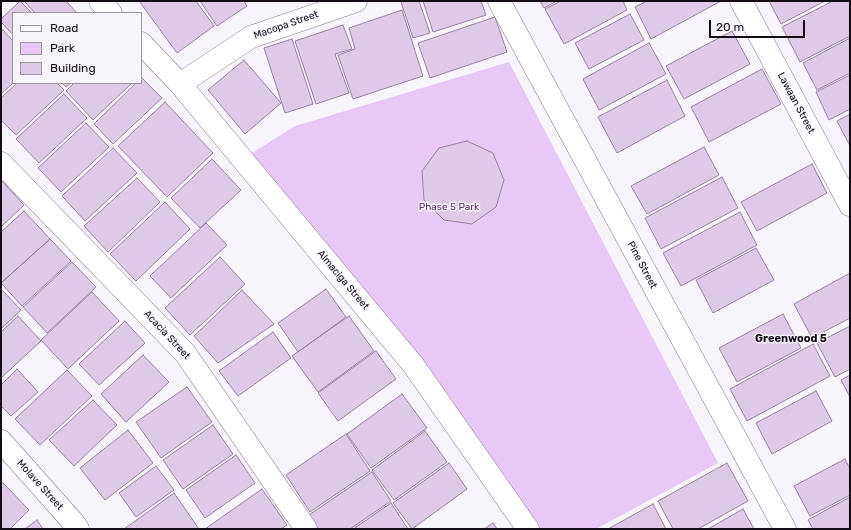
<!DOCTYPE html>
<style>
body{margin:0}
#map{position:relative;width:851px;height:530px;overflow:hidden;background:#f8f4fb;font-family:Rubik,sans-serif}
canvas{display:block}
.frame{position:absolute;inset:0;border:2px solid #130c16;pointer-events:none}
.legend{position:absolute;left:12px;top:12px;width:130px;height:72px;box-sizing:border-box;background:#f8f4fb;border:1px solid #9c979f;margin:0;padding:5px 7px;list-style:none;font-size:12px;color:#130c16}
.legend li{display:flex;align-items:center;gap:8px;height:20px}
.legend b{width:20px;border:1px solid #9c979f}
.scale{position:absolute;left:709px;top:20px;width:96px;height:18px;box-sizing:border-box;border:2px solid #130c16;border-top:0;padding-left:5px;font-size:12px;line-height:14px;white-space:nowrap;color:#130c16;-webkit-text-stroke:3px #f8f4fb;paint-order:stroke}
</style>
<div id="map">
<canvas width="851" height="530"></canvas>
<div class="frame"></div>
<ul class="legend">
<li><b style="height:5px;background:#fff"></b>Road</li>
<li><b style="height:11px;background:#e8c8f7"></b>Park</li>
<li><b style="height:11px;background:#dec9e8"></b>Building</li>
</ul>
<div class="scale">20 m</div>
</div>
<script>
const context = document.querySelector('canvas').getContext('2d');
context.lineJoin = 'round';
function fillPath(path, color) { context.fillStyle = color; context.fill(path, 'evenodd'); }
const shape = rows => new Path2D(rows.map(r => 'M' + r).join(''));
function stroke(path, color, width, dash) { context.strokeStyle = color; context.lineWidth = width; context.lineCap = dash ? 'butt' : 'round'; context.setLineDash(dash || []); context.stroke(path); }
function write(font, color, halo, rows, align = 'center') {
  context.font = font + ' Rubik,sans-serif'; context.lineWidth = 3; context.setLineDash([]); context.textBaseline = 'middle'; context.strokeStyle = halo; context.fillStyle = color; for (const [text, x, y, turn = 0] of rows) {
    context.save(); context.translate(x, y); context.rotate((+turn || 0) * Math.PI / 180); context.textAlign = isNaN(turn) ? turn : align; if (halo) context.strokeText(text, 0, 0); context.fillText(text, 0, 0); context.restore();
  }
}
const green = shape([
 [509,62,718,463,596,529,536,529,249,155,295,126]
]);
const building = shape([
 [20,1,32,13,13,13,13,35,1,22,1,19,20,1],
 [24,1,66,1,77,13,35,13,24,1],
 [139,1,196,1,214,26,177,53,139,1],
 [200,1,244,1,247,6,217,26,200,1],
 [405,1,419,1,430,33,413,38,401,2,405,1],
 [423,1,481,1,486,15,433,32,423,1],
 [540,1,557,1,544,8,540,1],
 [561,1,623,1,627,10,564,44,545,9,561,1],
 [647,1,721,1,651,39,635,7,647,1],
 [769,1,825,1,781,24,769,1],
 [833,1,850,1,850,36,800,62,782,27,833,1],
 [402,10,423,76,353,99,338,55,355,49,349,28,402,10],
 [630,14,644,40,589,69,575,43,630,14],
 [495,17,507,52,430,78,418,43,495,17],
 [343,25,352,49,335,54,349,93,316,104,295,41,343,25],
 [3,30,13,41,13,83,1,94,1,31,3,30],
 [732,31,750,64,684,99,666,66,732,31],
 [850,38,850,73,817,90,803,63,850,38],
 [292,39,313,104,285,113,264,48,292,39],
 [649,43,666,74,599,110,583,79,649,43],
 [244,60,281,103,245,134,208,90,244,60],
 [762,69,781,104,709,142,691,107,762,69],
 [850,75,850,109,829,120,816,92,850,75],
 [142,78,162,98,113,144,94,124,136,83,141,83,141,79,142,78],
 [667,80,685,116,617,153,598,117,667,80],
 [17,83,57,83,64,90,16,135,1,120,1,98,17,83],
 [62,83,71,83,66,87,62,83],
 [74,83,132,83,93,120,66,91,74,83],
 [64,94,87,118,39,163,16,139,64,94],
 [165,102,213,153,167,197,118,146,165,102],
 [850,114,850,146,837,121,850,114],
 [86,123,109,147,61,192,38,168,86,123],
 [467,141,493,153,504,180,496,207,472,224,444,220,424,200,422,171,439,148,467,141],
 [704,147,719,175,647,214,631,186,704,147],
 [113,148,137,173,85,221,62,196,113,148],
 [212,159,241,190,200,228,171,198,212,159],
 [812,164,827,193,757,231,741,202,812,164],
 [722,177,738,208,661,249,645,218,722,177],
 [137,178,160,202,108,252,84,226,137,178],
 [2,181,24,205,1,227,1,183,2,181],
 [165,202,190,229,136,281,110,254,165,202],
 [24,211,50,239,1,283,1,232,24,211],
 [740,212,757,245,681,286,663,253,740,212],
 [206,223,227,245,171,298,150,276,206,223],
 [50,239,71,261,22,306,1,283,50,239],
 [756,248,774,280,713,313,696,280,756,248],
 [220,257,245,284,190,335,165,308,220,257],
 [72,262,96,287,47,333,23,307,72,262],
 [850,273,850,318,812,338,794,304,850,273],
 [1,289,21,310,1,329,1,289],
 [326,289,346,317,298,352,278,323,326,289],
 [242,290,274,324,218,363,194,336,242,290],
 [92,292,119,321,68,369,41,340,92,292],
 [783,314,801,348,737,382,719,348,783,314],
 [18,316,41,341,1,378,1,332,18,316],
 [349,316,374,351,318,392,292,356,349,316],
 [125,321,145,343,99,385,79,364,125,321],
 [850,326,850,369,835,377,817,343,850,326],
 [273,332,291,358,238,396,219,371,273,332],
 [813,344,830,376,747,421,730,389,813,344],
 [376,351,396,379,338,421,318,393,376,351],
 [143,355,169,382,126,422,101,394,143,355],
 [17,369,38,392,11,416,1,406,1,385,17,369],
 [67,370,92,396,40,445,15,419,67,370],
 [850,375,850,397,841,380,850,375],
 [187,387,212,422,161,458,136,422,187,387],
 [816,391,832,421,772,454,756,423,816,391],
 [402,394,427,428,371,468,347,434,402,394],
 [93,400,117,425,74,466,49,440,93,400],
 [213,425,233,454,183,489,163,460,213,425],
 [128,430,153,463,105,500,80,468,128,430],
 [425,431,447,462,394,500,372,470,425,431],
 [346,434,370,471,310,512,286,475,346,434],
 [236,455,255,483,205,518,186,490,236,455],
 [845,459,850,469,850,495,810,516,794,486,845,459],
 [449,463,467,489,412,529,393,503,449,463],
 [727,463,748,501,698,529,673,529,658,501,727,463],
 [156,466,174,490,136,517,119,493,156,466],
 [372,472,391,501,350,529,318,529,309,515,372,472],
 [3,483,29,510,10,529,1,529,1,485,3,483],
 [262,489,287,525,281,529,205,529,262,489],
 [174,493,199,529,124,529,174,493],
 [850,497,850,529,813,529,808,520,850,497],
 [391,503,408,529,353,529,391,503],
 [653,504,666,529,608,529,653,504],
 [743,509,754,529,708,529,743,509],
 [37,520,43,529,25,529,37,520],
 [493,523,497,529,484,529,493,523]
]);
const street = shape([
 [100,1,111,13],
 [499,1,785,529],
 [741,1,850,205],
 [141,43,180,84,414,366,528,529],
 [180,84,251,37,356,1],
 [1,163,185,353,306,529],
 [1,441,73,522,78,529]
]);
const streetNames = [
 ["Macopa Street",286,25,-19],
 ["Lawaan Street",796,103,62],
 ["Pine Street",642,265,62],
 ["Almaciga Street",343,280,50],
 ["Acacia Street",167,335,47],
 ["Molave Street",40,485,48]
];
const parkNames = [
 ["Phase 5 Park",449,207]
];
const neighbourhoodNames = [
 ["Greenwood 5",791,339]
];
fillPath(green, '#e8c8f7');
fillPath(building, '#dec9e8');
stroke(building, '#9683a0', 1);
stroke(street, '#897692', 23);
stroke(street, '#fff', 22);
write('10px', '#130c16', '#f8f4fb', streetNames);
write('10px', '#603374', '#f8f4fb', parkNames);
write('bold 11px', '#130c16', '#f8f4fb', neighbourhoodNames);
</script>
